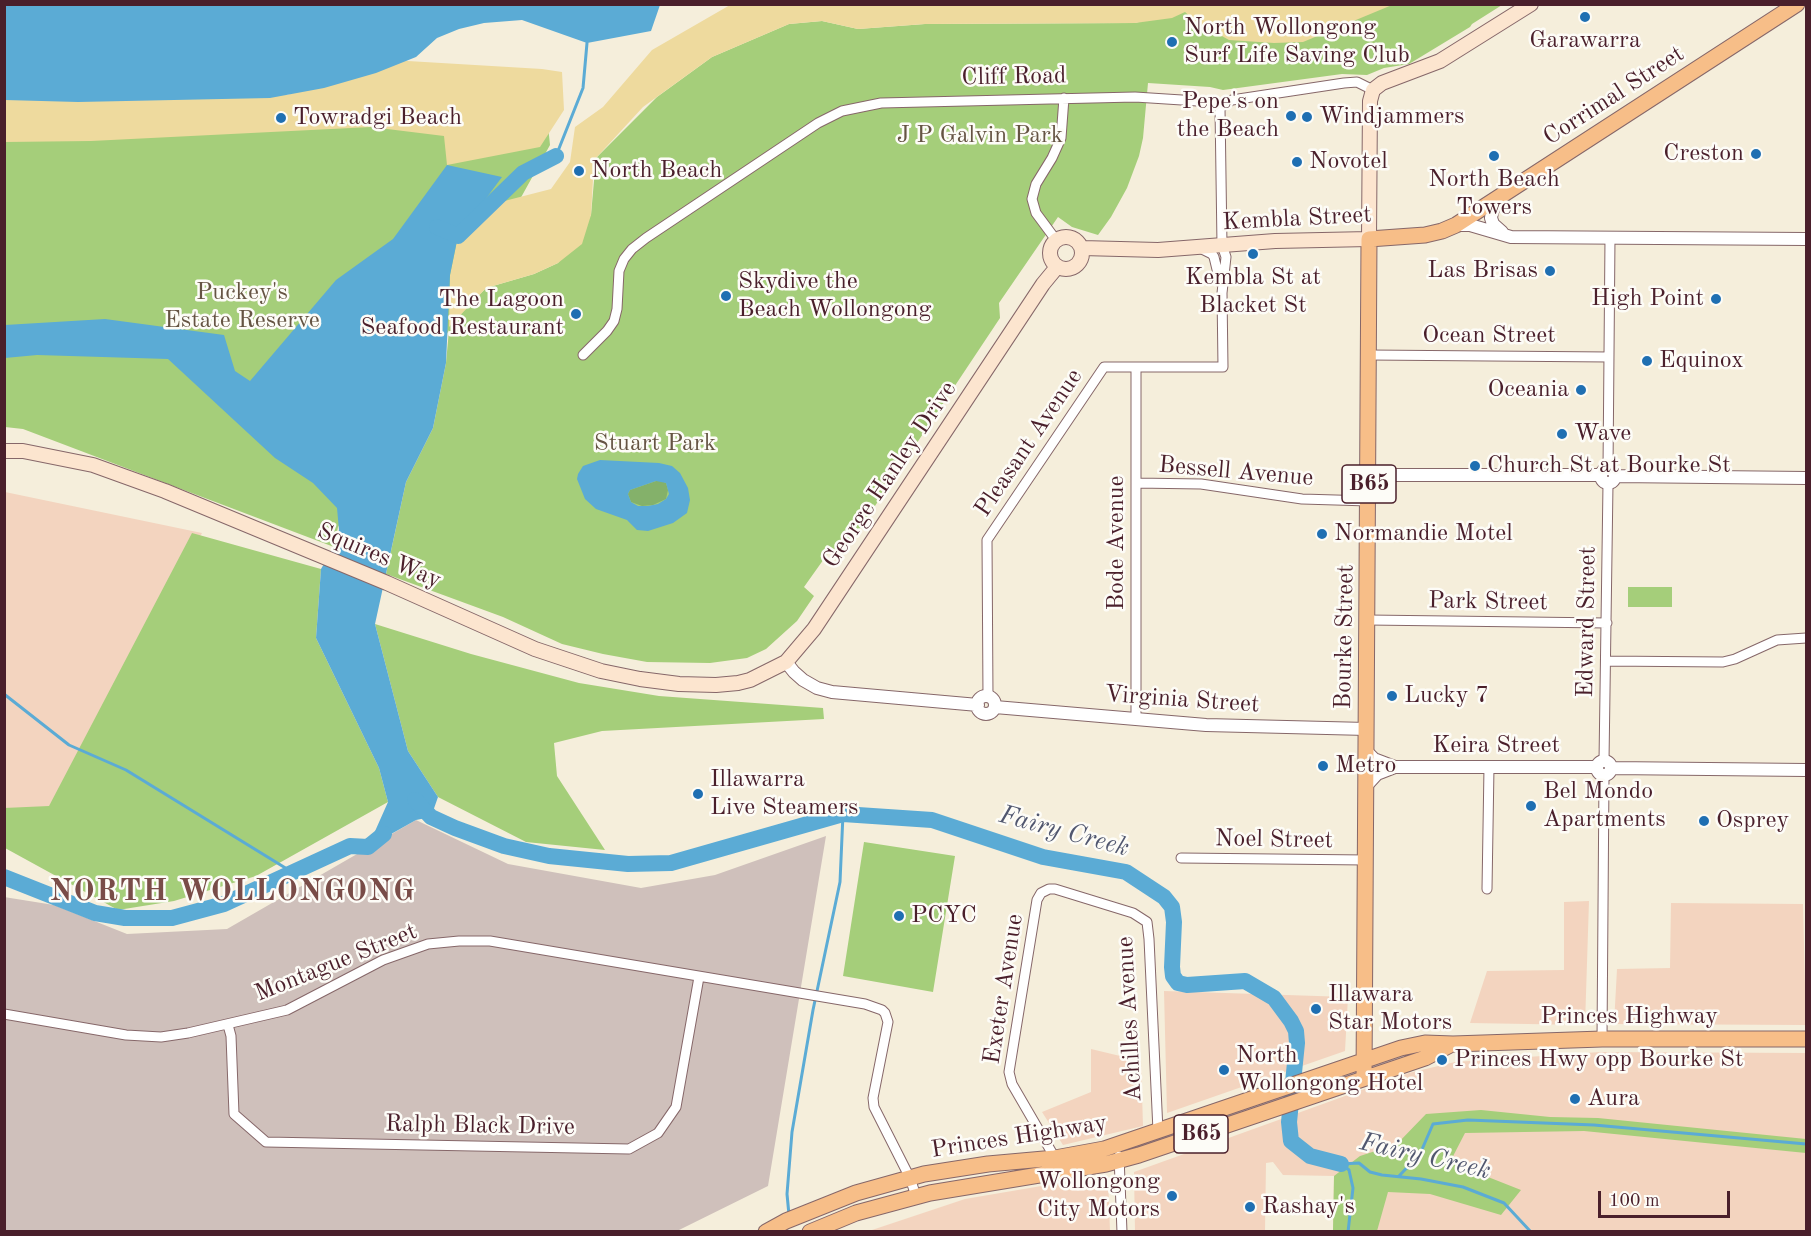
<!DOCTYPE html>
<style>
body{margin:0}
#map{position:relative;width:1811px;height:1236px;overflow:hidden;background:#f5eedb;font-family:"Old Standard TT",serif}
canvas{display:block}
.frame{position:absolute;inset:0;border:6px solid #4a1f2b;pointer-events:none}
.scale{position:absolute;left:1598px;top:1191px;width:132px;height:27px;box-sizing:border-box;border:3px solid #4a1f2b;border-top:0;padding-left:8px;font-size:18px;line-height:21px;white-space:nowrap;color:#4a1f2b;-webkit-text-stroke:4px #fdfcf7;paint-order:stroke}
</style>
<div id="map">
<canvas width="1811" height="1236"></canvas>
<div class="frame"></div>
<div class="scale">100 m</div>
</div>
<script>
const context = document.querySelector('canvas').getContext('2d');
context.lineJoin = 'round';
function fillPath(path, color) { context.fillStyle = color; context.fill(path, 'evenodd'); }
const shape = rows => new Path2D(rows.map(r => 'M' + r).join(''));
function stroke(path, color, width, dash) { context.strokeStyle = color; context.lineWidth = width; context.lineCap = dash ? 'butt' : 'round'; context.setLineDash(dash || []); context.stroke(path); }
function write(font, color, halo, rows, align = 'center') {
  context.font = font + ' "Old Standard TT",serif'; context.lineWidth = 5; context.setLineDash([]); context.textBaseline = 'middle'; context.strokeStyle = halo; context.fillStyle = color; for (const [text, x, y, turn = 0] of rows) {
    context.save(); context.translate(x, y); context.rotate((+turn || 0) * Math.PI / 180); context.textAlign = isNaN(turn) ? turn : align; if (halo) context.strokeText(text, 0, 0); context.fillText(text, 0, 0); context.restore();
  }
}
const built = shape([
 [5,492,202,533,49,807,5,810],
 [1589,901,1585,1025,1470,1023,1487,971,1564,970,1564,902],
 [1671,903,1803,904,1806,1025,1614,1024,1617,969,1670,968],
 [1164,991,1348,997,1345,1051,1167,1113],
 [1091,1049,1141,1061,1143,1126,1063,1145,1042,1112,1091,1092],
 [1600,1052,1806,1053,1806,1231,1333,1231,1334,1176,1283,1175,1273,1162,1266,1163,1265,1231,1135,1231,1134,1172,1409,1073,1455,1062],
 [1106,1175,1108,1178,1110,1231,869,1231,965,1199]
]);
const industrial = shape([
 [416,820,508,864,641,888,715,875,826,836,768,1186,677,1231,5,1231,4,897,54,905,127,934,227,929]
]);
const green = shape([
 [1207,5,1502,5,1472,24,1470,27,1409,64,1384,68,1367,75,1342,74,1223,90,1210,87,1148,83,1143,138,1139,156,1127,188,1111,217,1098,235,1072,227,1058,217,999,303,1000,318,843,554,831,549,804,587,814,596,797,621,766,649,747,658,710,663,647,662,603,654,562,644,503,617,386,574,406,482,433,428,446,363,449,330,338,527,334,547,23,429,5,427,5,104,93,109,544,87,550,145,451,324,486,288,534,274,558,263,591,215,596,158,657,97,712,57,789,24,822,21,858,29,925,24,1135,23],
 [192,533,321,569,316,638,379,768,388,802,256,876,174,901,118,910,5,848,4,808,49,806],
 [1628,587,1672,587,1672,607,1628,607],
 [375,624,471,654,579,683,659,696,823,708,824,719,602,731,554,743,557,776,605,850,526,842,438,797,408,751],
 [864,842,955,856,933,992,843,976],
 [1481,1110,1550,1117,1598,1118,1806,1139,1806,1153,1584,1131,1465,1133,1450,1162,1521,1190,1501,1215,1430,1194,1388,1192,1377,1231,1333,1231,1334,1176,1360,1156,1397,1144,1426,1114]
]);
const forest = shape([
 [659,480,666,483,668,490,666,499,653,505,642,506,631,502,628,494,630,490]
]);
const sand = shape([
 [730,5,1392,5,1303,42,1274,43,1229,40,1195,21,1185,12,1172,18,1135,23,925,24,858,29,822,21,789,24,712,57,643,107,596,158,593,179,591,215,582,244,558,263,534,274,486,288,449,327,450,275,458,236,481,207,551,189,570,162,575,127,603,107,652,50],
 [391,60,542,69,562,72,564,110,540,147,447,165,444,136,371,127,91,141,5,142,4,74,199,91,287,95]
]);
const water = shape([
 [5,4,660,4,660,5,651,31,587,43,522,20,484,23,459,29,437,38,416,57,376,73,324,88,270,98,78,102,5,100],
 [447,165,502,177,458,236,450,275,446,363,433,428,406,482,375,624,408,751,438,797,431,817,416,820,368,847,388,802,379,768,316,638,321,569,334,547,339,530,337,508,313,483,275,458,168,359,37,355,5,358,5,325,105,319,224,335,235,371,250,381,336,280,393,239],
 [600,460,659,463,672,466,680,473,688,488,690,500,687,513,673,523,648,531,637,530,627,520,596,509,585,499,577,479,578,474,583,466],
 [656,481,666,483,669,494,666,499,658,504,648,506,638,506,631,502,628,494,630,490]
]);
const stream = shape([
 [556,156,583,88,587,43],
 [4,694,69,745,126,770,292,872],
 [1341,1164,1359,1163,1370,1172,1382,1175,1421,1179,1463,1187,1504,1203,1531,1232],
 [1343,1165,1349,1170,1353,1188,1348,1232],
 [1399,1176,1420,1154,1433,1124,1468,1120,1594,1125,1806,1144],
 [789,1215,787,1194,792,1132,813,1010,840,882,843,814]
]);
const river = shape([
 [437,227,458,236,523,173,556,156],
 [415,800,431,817,455,828,504,846,549,856,628,864,671,863,843,814,932,820,1043,857,1126,872,1164,897,1172,907,1174,922,1172,967,1173,976,1178,983,1187,985,1245,981,1274,998,1291,1021,1296,1031,1297,1043,1289,1122,1291,1141,1310,1156,1341,1164],
 [4,877,95,913,125,918,172,918,224,904,350,846,368,847,384,834]
]);
const minor = shape([
 [1220,108,1232,100,1344,83,1357,82,1373,90],
 [1056,240,1036,213,1032,199,1036,184,1052,158,1061,138,1064,98],
 [1200,248,1212,254,1214,257,1220,282],
 [583,355,607,331,614,321,617,309,619,271,624,259,632,249,646,238,818,123,842,111,881,103,1135,97,1213,102,1217,104,1220,108],
 [1369,355,1609,357],
 [1608,469,1610,238],
 [1136,483,1201,484,1302,499,1369,501],
 [1368,620,1607,623],
 [1606,661,1723,662,1735,659,1777,640,1806,638],
 [988,697,987,540,1104,367,1223,367,1222,293,1226,257,1222,245,1220,108],
 [1136,719,1136,367],
 [1604,761,1608,484],
 [1181,858,1366,860],
 [1487,889,1489,767],
 [4,1014,126,1035,161,1037,188,1033,287,1010,383,960,428,944,459,941,490,941,865,1004,882,1010,885,1013,888,1022,873,1098,874,1107,910,1178,916,1196],
 [228,1025,231,1036,234,1114,266,1142,629,1149,658,1133,676,1107,699,977],
 [1602,1039,1604,776],
 [1119,1156,1122,1232],
 [1055,1158,1012,1084,1009,1072,1037,900,1041,893,1049,889,1055,889,1133,913,1147,922,1149,939,1158,1131]
]);
const tertiary = shape([
 [1498,199,1492,212,1491,218,1493,224,1502,232],
 [1456,225,1470,225,1511,237,1806,239],
 '1601 476a7 7 0 1 1 14 0a7 7 0 1 1-14 0Z',
 [1369,475,1601,475],
 [1616,476,1806,478],
 [786,662,794,672,803,680,817,688,832,692,978,705],
 '977 705a9 9 0 1 1 18 0a9 9 0 1 1-18 0Z',
 [995,707,1206,725,1367,729],
 [1367,752,1374,759,1395,767,1597,767],
 '1597 768a7 7 0 1 1 14 0a7 7 0 1 1-14 0Z',
 [1611,768,1806,770],
 [1366,786,1377,774,1395,767]
]);
const secondary = shape([
 '1050 253a16 16 0 1 1 32 0a16 16 0 1 1-32 0Z',
 [1082,248,1158,250,1275,241,1369,239,1370,101,1373,90,1382,83,1440,61,1531,4],
 [4,451,23,451,93,465,165,491,387,583,535,649,601,671,640,679,679,684,716,685,738,683,750,680,786,662,814,629,1043,284,1057,267]
]);
const primary = shape([
 [1364,1078,1369,239,1425,235,1442,231,1456,225,1797,4],
 [766,1232,786,1221,856,1193,924,1174,988,1164,1055,1158,1104,1149,1401,1048,1425,1043,1453,1044,1602,1039,1806,1039],
 [810,1232,856,1213,930,1193,1106,1164,1139,1155,1425,1058,1450,1045]
]);
const markers = [
 [1585,17,6,"#1f6fb2"],
 [1172,42,6,"#1f6fb2"],
 [1291,116,6,"#1f6fb2"],
 [1307,117,6,"#1f6fb2"],
 [281,118,6,"#1f6fb2"],
 [1756,154,6,"#1f6fb2"],
 [1494,156,6,"#1f6fb2"],
 [1297,162,6,"#1f6fb2"],
 [579,171,6,"#1f6fb2"],
 [1253,254,6,"#1f6fb2"],
 [1550,271,6,"#1f6fb2"],
 [726,296,6,"#1f6fb2"],
 [1716,299,6,"#1f6fb2"],
 [576,314,6,"#1f6fb2"],
 [1647,361,6,"#1f6fb2"],
 [1581,390,6,"#1f6fb2"],
 [1562,434,6,"#1f6fb2"],
 [1475,466,6,"#1f6fb2"],
 [1322,534,6,"#1f6fb2"],
 [1392,696,6,"#1f6fb2"],
 [1323,766,6,"#1f6fb2"],
 [698,794,6,"#1f6fb2"],
 [1531,806,6,"#1f6fb2"],
 [1704,821,6,"#1f6fb2"],
 [899,916,6,"#1f6fb2"],
 [1316,1009,6,"#1f6fb2"],
 [1442,1060,6,"#1f6fb2"],
 [1224,1070,6,"#1f6fb2"],
 [1575,1099,6,"#1f6fb2"],
 [1172,1196,6,"#1f6fb2"],
 [1250,1207,6,"#1f6fb2"]
];
const shields = [
 [1369,484,54],
 [1201,1134,54]
];
const shieldNames = [
 ["B65",1369,484],
 ["B65",1201,1134]
];
const poiNames = [
 ["North Wollongong",1184,28],
 ["Surf Life Saving Club",1184,56],
 ["Garawarra",1585,41,"center"],
 ["Pepe's on",1279,102,"right"],
 ["the Beach",1279,130,"right"],
 ["Windjammers",1319,117],
 ["Towradgi Beach",293,118],
 ["Creston",1744,154,"right"],
 ["Novotel",1309,162],
 ["North Beach",591,171],
 ["North Beach",1494,180,"center"],
 ["Towers",1494,208,"center"],
 ["Las Brisas",1538,271,"right"],
 ["Kembla St at",1253,278,"center"],
 ["Blacket St",1253,306,"center"],
 ["Skydive the",738,282],
 ["Beach Wollongong",738,310],
 ["High Point",1704,299,"right"],
 ["The Lagoon",564,300,"right"],
 ["Seafood Restaurant",564,328,"right"],
 ["Equinox",1659,361],
 ["Oceania",1569,390,"right"],
 ["Wave",1574,434],
 ["Church St at Bourke St",1487,466],
 ["Normandie Motel",1334,534],
 ["Lucky 7",1404,696],
 ["Metro",1335,766],
 ["Illawarra",710,780],
 ["Live Steamers",710,808],
 ["Bel Mondo",1543,792],
 ["Apartments",1543,820],
 ["Osprey",1716,821],
 ["PCYC",911,916],
 ["Illawara",1328,995],
 ["Star Motors",1328,1023],
 ["North",1236,1056],
 ["Wollongong Hotel",1236,1084],
 ["Princes Hwy opp Bourke St",1454,1060],
 ["Aura",1587,1099],
 ["Wollongong",1160,1182,"right"],
 ["City Motors",1160,1210,"right"],
 ["Rashay's",1262,1207]
];
const streetNames = [
 ["Cliff Road",1014,77,-1],
 ["Corrimal Street",1614,96,-33],
 ["Kembla Street",1297,219,-3],
 ["Ocean Street",1489,336],
 ["Pleasant Avenue",1029,443,-56],
 ["Bessell Avenue",1236,472,5],
 ["George Hanley Drive",890,475,-56],
 ["Bode Avenue",1117,543,-90],
 ["Squires Way",379,556,23],
 ["Park Street",1488,602,1],
 ["Edward Street",1587,622,-89],
 ["Bourke Street",1345,637,-89],
 ["Virginia Street",1182,700,4],
 ["Keira Street",1496,746],
 ["Noel Street",1274,840,1],
 ["Montague Street",336,963,-22],
 ["Exeter Avenue",1004,989,-81],
 ["Princes Highway",1629,1017],
 ["Achilles Avenue",1130,1019,-93],
 ["Ralph Black Drive",480,1126,1],
 ["Princes Highway",1019,1137,-9]
];
const parkNames = [
 ["J P Galvin Park",980,136],
 ["Puckey's",242,293],
 ["Estate Reserve",242,321],
 ["Stuart Park",655,444]
];
const waterNames = [
 ["Fairy Creek",1064,832,15],
 ["Fairy Creek",1425,1157,13]
];
const districtNames = [
 ["NORTH WOLLONGONG",233,892]
];
fillPath(built, '#f3d4bf');
fillPath(industrial, '#cfc0bb');
fillPath(green, '#a5ce7a');
fillPath(forest, '#84b16a');
fillPath(sand, '#eeda9e');
fillPath(water, '#5babd5');
stroke(stream, '#5babd5', 3);
stroke(river, '#5babd5', 16);
stroke(minor, '#866769', 11);
stroke(tertiary, '#866769', 14);
stroke(secondary, '#866769', 16);
stroke(primary, '#866769', 17);
stroke(minor, '#fff', 9);
stroke(tertiary, '#fff', 12);
stroke(secondary, '#fce5cf', 14);
stroke(primary, '#f7be88', 15);
for (const [x, y, r, color] of markers) { const dot = new Path2D(); dot.arc(x, y, r, 0, 2 * Math.PI); context.fillStyle = color; context.fill(dot); stroke(dot, '#fdfcf7', 2); }
for (const [x, y, w] of shields) { const box = new Path2D(); box.roundRect(x - w / 2, y - 19, w, 38, 4.5); context.fillStyle = '#fdfcf7'; context.fill(box); stroke(box, '#4a1f2b', 1.5); }
write('bold 22px', '#4a1f2b', null, shieldNames);
write('24px', '#4a1f2b', '#fdfcf7', poiNames, 'left');
write('24px', '#4a1f2b', '#fdfcf7', streetNames);
write('24px', '#655443', '#fdfcf7', parkNames);
write('italic 26px', '#51576f', '#fdfcf7', waterNames);
context.letterSpacing = '1.5px';
write('bold 30px', '#794c48', '#fdfcf7', districtNames);
context.letterSpacing = '0px';
</script>
